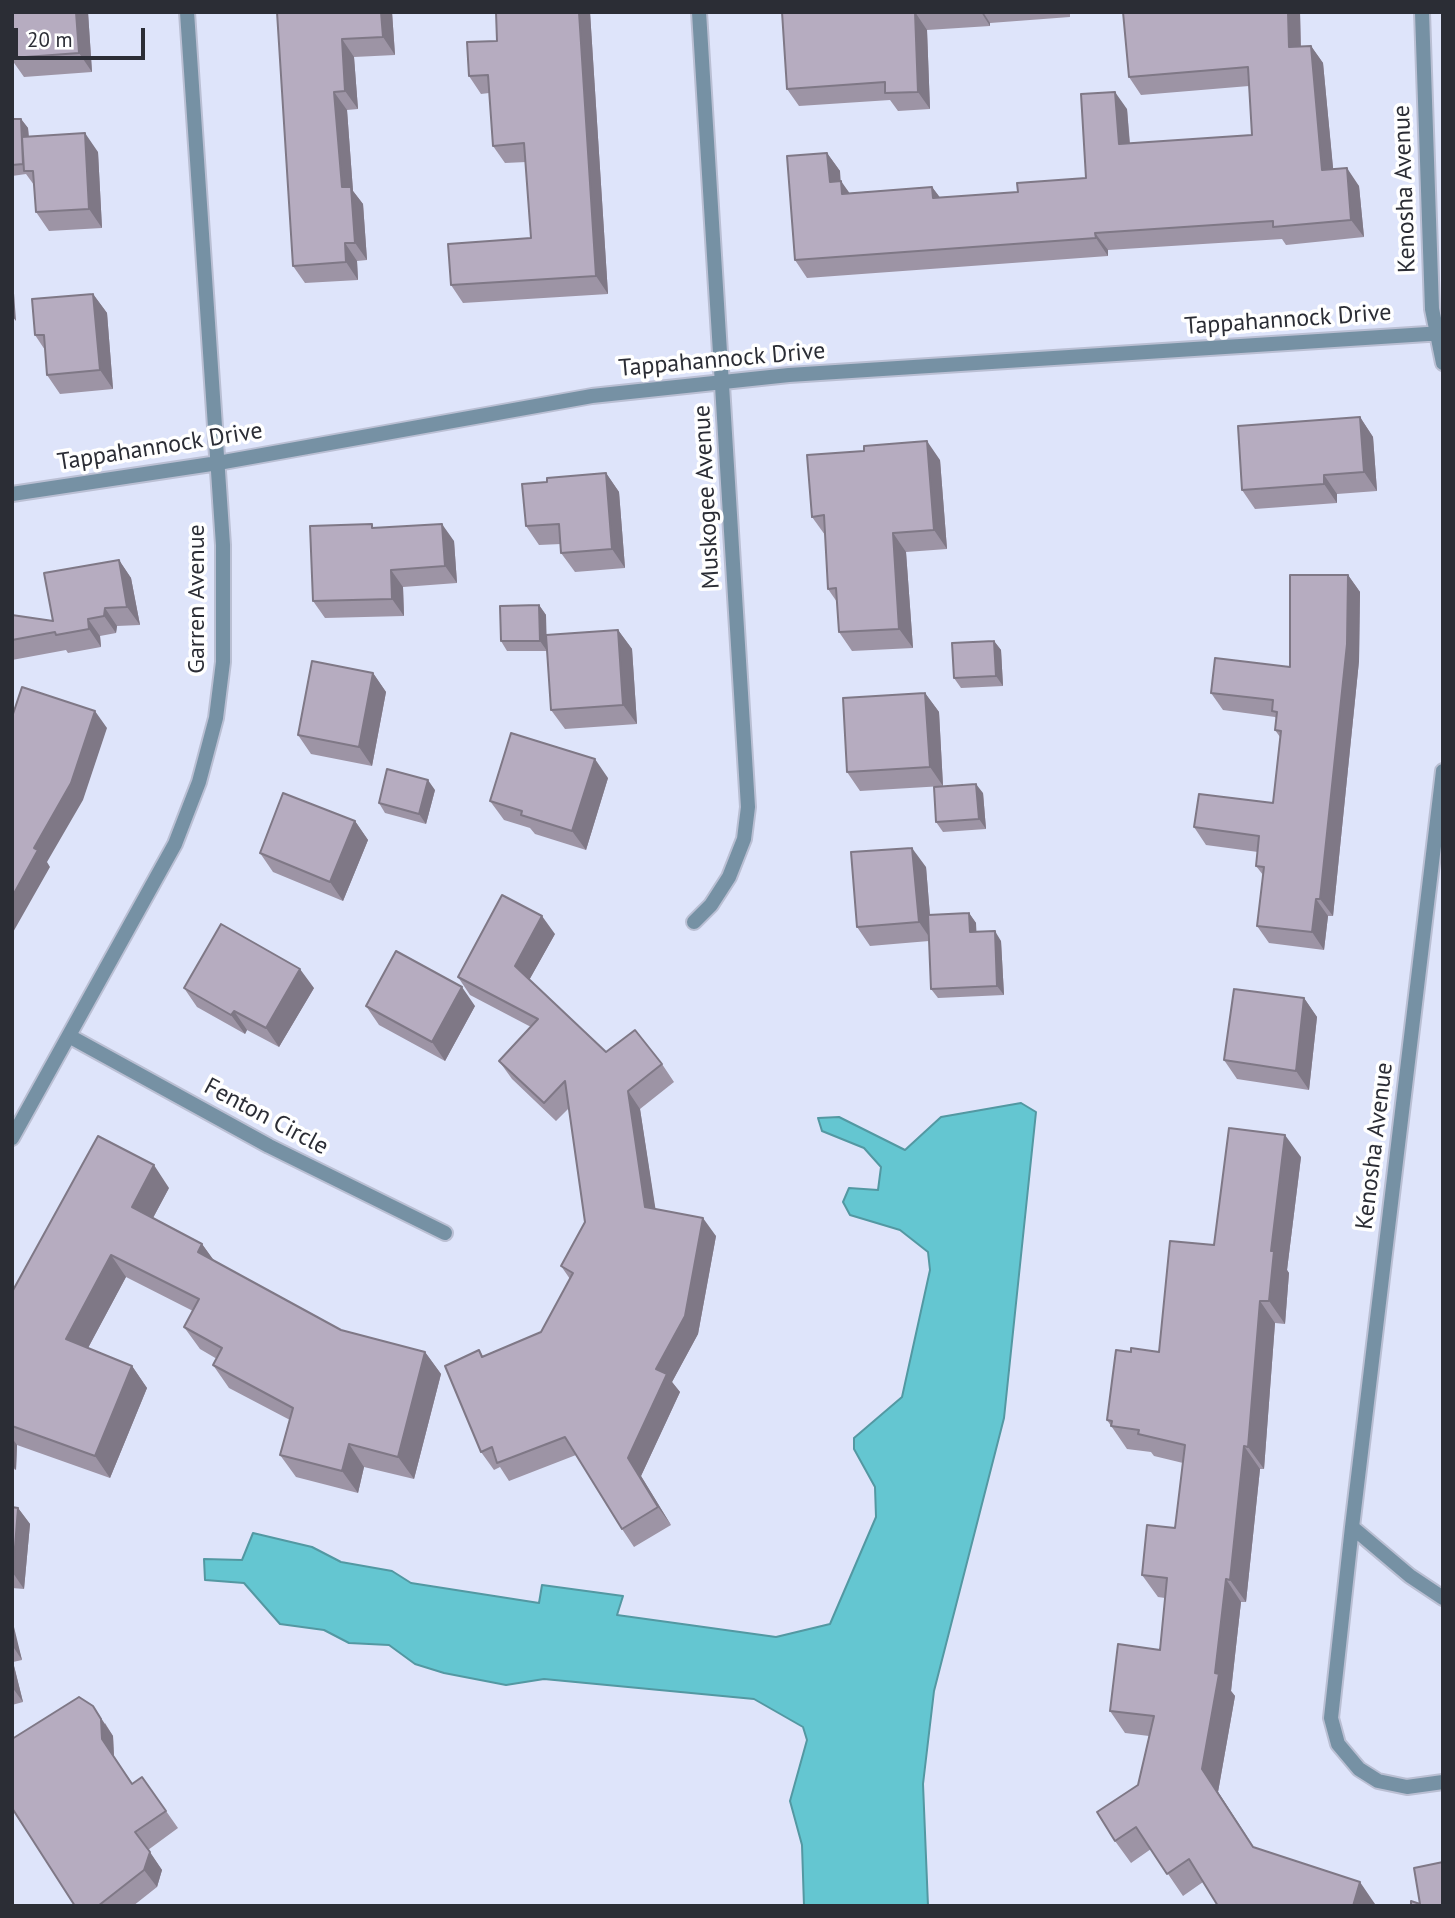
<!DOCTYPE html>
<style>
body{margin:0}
#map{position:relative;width:1455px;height:1918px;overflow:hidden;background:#dee4fa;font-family:"PT Sans",sans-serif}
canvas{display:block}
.frame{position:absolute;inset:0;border:14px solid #2b2d35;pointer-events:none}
.scale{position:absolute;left:14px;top:28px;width:131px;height:32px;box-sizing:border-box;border:4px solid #2b2d35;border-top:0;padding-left:9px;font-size:21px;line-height:24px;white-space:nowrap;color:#2b2d35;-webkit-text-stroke:5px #fff;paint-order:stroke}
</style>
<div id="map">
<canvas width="1455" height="1918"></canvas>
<div class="frame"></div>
<div class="scale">20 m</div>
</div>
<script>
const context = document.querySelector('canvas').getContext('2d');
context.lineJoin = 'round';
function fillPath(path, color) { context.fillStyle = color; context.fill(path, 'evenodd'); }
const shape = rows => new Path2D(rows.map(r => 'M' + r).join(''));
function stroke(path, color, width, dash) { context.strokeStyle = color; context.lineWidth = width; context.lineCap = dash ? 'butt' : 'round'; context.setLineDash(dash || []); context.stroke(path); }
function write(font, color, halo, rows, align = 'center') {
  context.font = font + ' "PT Sans",sans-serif'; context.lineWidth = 7; context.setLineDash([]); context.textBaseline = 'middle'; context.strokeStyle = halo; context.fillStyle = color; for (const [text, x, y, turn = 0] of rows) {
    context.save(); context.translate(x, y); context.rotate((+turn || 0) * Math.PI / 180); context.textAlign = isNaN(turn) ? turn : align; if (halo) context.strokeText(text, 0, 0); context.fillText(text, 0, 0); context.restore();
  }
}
const water = shape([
 [1021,1103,1036,1112,1004,1418,934,1691,923,1784,928,1906,804,1906,802,1845,790,1801,807,1740,803,1727,754,1699,544,1679,506,1685,444,1673,415,1664,389,1645,349,1643,324,1630,280,1624,244,1583,205,1580,204,1559,242,1560,253,1533,312,1547,341,1562,392,1571,411,1583,539,1603,542,1585,623,1596,617,1615,776,1637,830,1624,876,1517,875,1487,854,1449,854,1438,902,1397,930,1270,928,1252,900,1230,850,1215,843,1202,849,1188,878,1190,881,1167,864,1148,822,1131,818,1118,839,1117,905,1150,941,1117,1021,1103]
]);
const minor = shape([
 [1422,12,1432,309,1443,363],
 [12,494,218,463,592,396,789,375,1443,333],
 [694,922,711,905,729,877,744,839,748,807,699,12],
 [69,1036,269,1146,445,1233],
 [12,1138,175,844,199,782,216,718,223,662,223,545,187,12],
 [1352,1527,1443,771],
 [1443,1598,1410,1576,1352,1527,1331,1718,1338,1744,1359,1769,1378,1781,1407,1787,1443,1782]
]);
const wall = shape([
 [88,12,92,72,24,77,12,60,12,58],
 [277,12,392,12,395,55,354,57,358,109,347,110,353,191,363,204,367,260,357,261,358,280,305,283,293,266],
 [496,12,590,12,608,294,463,303,451,285,531,238,526,162,505,163,493,146,489,93,481,94,469,76,497,41],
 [782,12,1070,12,1070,17,990,23,990,26,927,30,930,109,898,111,890,100,799,106,787,89],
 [1123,12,1300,12,1301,46,1311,46,1323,63,1333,169,1359,186,1364,237,1286,245,1282,239,1108,250,1108,256,807,278,795,260,827,153,840,171,840,181,849,193,932,187,940,198,1018,192,1086,178,1127,109,1130,143,1252,135,1249,86,1141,95,1129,77],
 [12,119,21,119,28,128,29,137,98,152,102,228,49,231,36,212,34,185,26,174,12,176],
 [93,294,107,313,113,389,60,394,47,375,45,350,35,335],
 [1360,417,1373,437,1377,491,1337,494,1337,503,1255,509,1242,490],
 [940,460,947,549,906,552,913,648,852,651,839,632,837,602,828,589,825,535,812,517],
 [606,473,619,492,625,568,575,572,561,553,561,544,539,545,526,526,547,482],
 [375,528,454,541,457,583,403,587,404,616,325,618,313,601],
 [119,560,131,578,140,625,117,626,116,633,100,636,101,647,68,653,66,650,12,660,12,615,53,621],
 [1348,575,1360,592,1359,661,1333,916,1328,916,1324,950,1269,943,1257,926,1263,875,1256,866,1258,852,1206,845,1194,827,1273,803,1280,737,1275,730,1276,718,1275,717,1223,710,1211,693,1290,667],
 [539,605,546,615,546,635,618,630,632,649,637,724,565,729,551,710,547,651,507,651,501,641],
 [994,641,1001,650,1003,686,961,688,954,678],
 [373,673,386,692,372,766,311,754,298,735],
 [925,693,939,712,943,786,860,791,847,772],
 [608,778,586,850,535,834,530,828,504,820,490,801],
 [435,790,426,824,385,813,379,803],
 [983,793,986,829,943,832,936,822],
 [355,821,368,840,343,901,273,872,260,853],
 [926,867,930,915,969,913,976,923,976,932,1001,941,1004,995,938,998,931,989,929,941,870,946,857,927],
 [555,934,529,980,606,1052,662,1064,674,1082,640,1109,655,1209,716,1236,698,1334,672,1382,680,1392,641,1476,671,1525,634,1547,622,1529,576,1455,509,1481,500,1467,494,1470,481,1452,479,1350,483,1356,541,1332,570,1279,561,1266,585,1222,569,1108,556,1121,512,1079,499,1061,531,1027,470,995,458,977],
 [184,988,314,988,279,1047,247,1030,245,1034,197,1007],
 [1304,998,1317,1017,1309,1090,1237,1079,1224,1060],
 [366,1006,475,1006,445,1061,379,1025],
 [1301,1157,1287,1270,1289,1273,1285,1324,1275,1323,1264,1469,1260,1469,1246,1602,1241,1602,1231,1691,1235,1696,1218,1792,1254,1848,1375,1904,1375,1906,1218,1906,1203,1882,1183,1896,1151,1849,1131,1863,1115,1841,1138,1785,1149,1736,1125,1733,1110,1711,1160,1650,1165,1598,1158,1597,1142,1575,1175,1528,1183,1463,1154,1456,1151,1452,1127,1449,1107,1420,1131,1352,1159,1352,1214,1245],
 [169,1188,153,1218,202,1244,213,1260,341,1330,425,1352,441,1374,414,1479,364,1467,358,1493,296,1477,280,1455,290,1420,229,1388,213,1365,217,1359,200,1349,184,1327,193,1311,126,1277,88,1348,132,1366,147,1388,110,1478,17,1445,16,1470,12,1468,12,1292],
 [12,1507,18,1508,30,1524,24,1589,12,1588],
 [12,1625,22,1660,13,1662,23,1702,12,1705],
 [105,1723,113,1736,114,1757,133,1784,142,1777,178,1828,148,1850,162,1870,157,1887,133,1906,75,1906]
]);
const shadedWall = shape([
 [76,12,88,12,92,72,79,53],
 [381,12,392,12,395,55,383,37],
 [579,12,590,12,608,294,596,276],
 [915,12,927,30,930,109,918,92],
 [981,12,983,12,990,23,990,26],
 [1288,12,1300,12,1301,65,1289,47],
 [342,39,354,57,358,109,345,91],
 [1311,46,1323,63,1335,188,1322,170],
 [334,92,347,110,353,191,363,204,367,260,355,243,342,187],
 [1115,92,1127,109,1131,162,1119,144],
 [21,119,28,128,31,171,25,164],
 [85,133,98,152,102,228,89,209],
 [827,153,840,171,842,200,830,182],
 [1347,168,1359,186,1364,237,1351,220],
 [841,181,853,198,842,194],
 [932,187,945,204,933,198],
 [1095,233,1108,250,1108,256,1096,238],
 [345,243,357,261,358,280,346,262],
 [12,279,13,279,16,321,12,316],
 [93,294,107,313,113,389,100,370],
 [1360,417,1373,437,1377,491,1364,472],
 [927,441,940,460,947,549,934,530],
 [606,473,619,492,625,568,612,549],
 [1324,475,1337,494,1337,503,1324,484],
 [442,524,454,541,457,583,445,566],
 [893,533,906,552,913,648,899,629],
 [119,560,131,578,140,625,127,607],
 [391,570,403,587,404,616,392,599],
 [1348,575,1360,592,1359,661,1333,916,1320,899],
 [539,605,546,615,547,651,540,641],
 [105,608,117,626,116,633,104,616],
 [88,619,100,636,101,647,89,629],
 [618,630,632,649,637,724,623,705],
 [994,641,1001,650,1003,686,996,676],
 [373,673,386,692,372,766,359,747],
 [925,693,939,712,943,786,930,767],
 [95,711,107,728,83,800,47,862,50,867,12,934,12,897],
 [595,759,608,778,586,850,572,831],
 [428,780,435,790,426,824,419,814],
 [976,784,983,793,986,829,979,819],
 [355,821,368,840,343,901,330,882],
 [912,848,926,867,932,941,919,922],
 [1316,899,1328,916,1324,950,1312,932],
 [969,913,976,923,977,942,970,932],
 [542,916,555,934,527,984,515,966],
 [995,931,1001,941,1004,995,997,986],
 [300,969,314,988,279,1047,266,1028],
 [462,987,475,1006,445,1061,432,1042],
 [1304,998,1317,1017,1309,1090,1296,1071],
 [234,1011,247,1030,245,1034,231,1015],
 [628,1091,640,1109,658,1225,645,1207],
 [1285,1135,1301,1157,1287,1270,1289,1273,1285,1324,1269,1301,1271,1251],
 [154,1165,169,1188,147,1229,132,1207],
 [703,1218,716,1236,698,1334,672,1382,680,1392,641,1476,671,1525,658,1507,628,1458],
 [202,1244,218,1266,198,1252],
 [111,1255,126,1277,81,1361,66,1339],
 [1260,1301,1275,1323,1264,1469,1248,1447],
 [425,1352,441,1374,414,1479,398,1457],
 [132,1366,147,1388,110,1478,95,1456],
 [12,1438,17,1445,16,1470,12,1464],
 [349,1444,364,1467,358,1493,342,1471],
 [1244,1446,1260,1469,1246,1602,1230,1580],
 [18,1508,30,1524,24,1589,13,1573],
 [1226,1579,1241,1602,1231,1691,1235,1696,1218,1792,1269,1870,1202,1769,1215,1673],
 [12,1625,14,1627,22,1660,12,1645],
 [12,1661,13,1662,23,1702,12,1687],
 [93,1706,113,1736,114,1757,102,1739],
 [150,1852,162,1870,157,1887,144,1870],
 [1360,1882,1375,1904,1375,1906,1353,1906]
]);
const building = shape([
 [13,12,76,12,79,53,12,58,13,12],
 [277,12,381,12,383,37,342,39,345,91,334,92,342,187,351,187,355,243,345,243,346,262,293,266,277,12],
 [496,12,579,12,596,276,451,285,448,244,531,238,524,143,493,146,488,75,469,76,467,42,497,41,496,12],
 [782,12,918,12,915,12,918,92,885,93,885,82,787,89,782,12],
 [1123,12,1288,12,1289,47,1311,46,1322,170,1347,168,1351,220,1273,227,1273,221,1095,233,1096,238,795,260,787,156,827,153,830,182,841,181,842,194,932,187,933,198,1018,192,1017,183,1086,178,1081,94,1115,92,1119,144,1252,135,1248,67,1129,77,1123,12],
 [12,119,21,119,23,164,12,165,12,119],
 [85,133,89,209,36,212,33,171,24,171,22,137,85,133],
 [93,294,100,370,47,375,44,335,35,335,32,299,93,294],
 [1360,417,1364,472,1324,475,1324,484,1242,490,1238,426,1360,417],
 [927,441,934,530,893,533,899,629,839,632,836,588,828,589,824,515,812,517,807,455,864,451,864,446,927,441],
 [606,473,612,549,561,553,559,524,526,526,522,484,547,482,547,478,606,473],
 [372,524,372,528,442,524,445,566,391,570,392,599,313,601,310,526,372,524],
 [119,560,127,607,105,608,104,616,88,619,89,629,56,635,55,632,12,640,12,615,53,621,44,573,119,560],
 [1290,575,1348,575,1347,644,1320,899,1316,899,1312,932,1257,926,1264,867,1256,866,1259,836,1194,827,1199,794,1273,803,1281,731,1275,730,1277,712,1272,711,1273,700,1211,693,1215,658,1290,667,1290,575],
 [539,605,540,641,501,641,500,606,539,605],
 [618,630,623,705,551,710,546,635,618,630],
 [994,641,996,676,954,678,952,643,994,641],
 [312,661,373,673,359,747,298,735,312,661],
 [22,687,95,711,71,783,34,848,38,850,12,897,12,717,22,687],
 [925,693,930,767,847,772,843,698,925,693],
 [511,733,595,759,572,831,521,815,522,811,490,801,511,733],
 [387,769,428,780,419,814,379,803,387,769],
 [976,784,979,819,936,822,934,787,976,784],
 [283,793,355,821,330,882,260,853,283,793],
 [912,848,919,922,857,927,851,852,912,848],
 [502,895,542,916,515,966,606,1052,635,1030,662,1064,628,1091,645,1207,703,1218,685,1316,656,1369,667,1374,628,1458,658,1507,622,1529,565,1437,497,1463,492,1447,481,1452,445,1366,479,1350,482,1357,541,1332,573,1273,561,1266,585,1222,565,1081,544,1103,499,1061,538,1019,458,977,502,895],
 [969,913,970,932,995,931,997,986,931,989,928,915,969,913],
 [221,924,300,969,266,1028,234,1011,231,1015,184,988,221,924],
 [396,951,462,987,432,1042,366,1006,396,951],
 [1234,989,1304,998,1296,1071,1224,1060,1234,989],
 [1229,1128,1285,1135,1271,1251,1274,1251,1269,1301,1260,1301,1248,1447,1244,1446,1230,1580,1226,1579,1215,1673,1219,1674,1202,1769,1253,1847,1360,1882,1353,1906,1218,1906,1189,1859,1167,1874,1136,1827,1115,1841,1097,1812,1138,1785,1154,1716,1110,1711,1118,1644,1160,1650,1167,1578,1142,1575,1147,1525,1175,1528,1185,1445,1138,1434,1139,1430,1111,1426,1112,1421,1107,1420,1116,1350,1131,1352,1131,1348,1159,1352,1170,1241,1214,1245,1229,1128],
 [98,1136,154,1165,132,1207,202,1244,198,1252,341,1330,425,1352,398,1457,349,1444,342,1471,280,1455,293,1408,213,1365,222,1348,184,1327,199,1299,111,1255,66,1339,132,1366,95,1456,12,1426,12,1292,98,1136],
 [12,1507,18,1508,13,1573,12,1573,12,1507],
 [79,1697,93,1706,101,1719,102,1739,132,1784,142,1777,166,1811,135,1832,150,1852,144,1870,98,1906,75,1906,12,1808,12,1739,79,1697],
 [1443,1862,1443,1906,1411,1906,1411,1901,1420,1904,1414,1868,1443,1862]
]);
const streetNames = [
 ["Kenosha Avenue",1405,189,-92],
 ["Tappahannock Drive",1288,320,-4],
 ["Tappahannock Drive",722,360,-5],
 ["Tappahannock Drive",160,447,-9],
 ["Muskogee Avenue",707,497,-93],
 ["Garren Avenue",197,599,-90],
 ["Fenton Circle",266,1117,28],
 ["Kenosha Avenue",1375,1146,-83]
];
fillPath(water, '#64c6d1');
stroke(water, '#5398a2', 2);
stroke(minor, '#babfd3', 18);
stroke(minor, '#7691a4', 14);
fillPath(wall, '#9d94a5');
fillPath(shadedWall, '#7f7886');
fillPath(building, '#b6acc0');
stroke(building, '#7f7886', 2);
write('24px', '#2b2d35', '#fff', streetNames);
</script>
